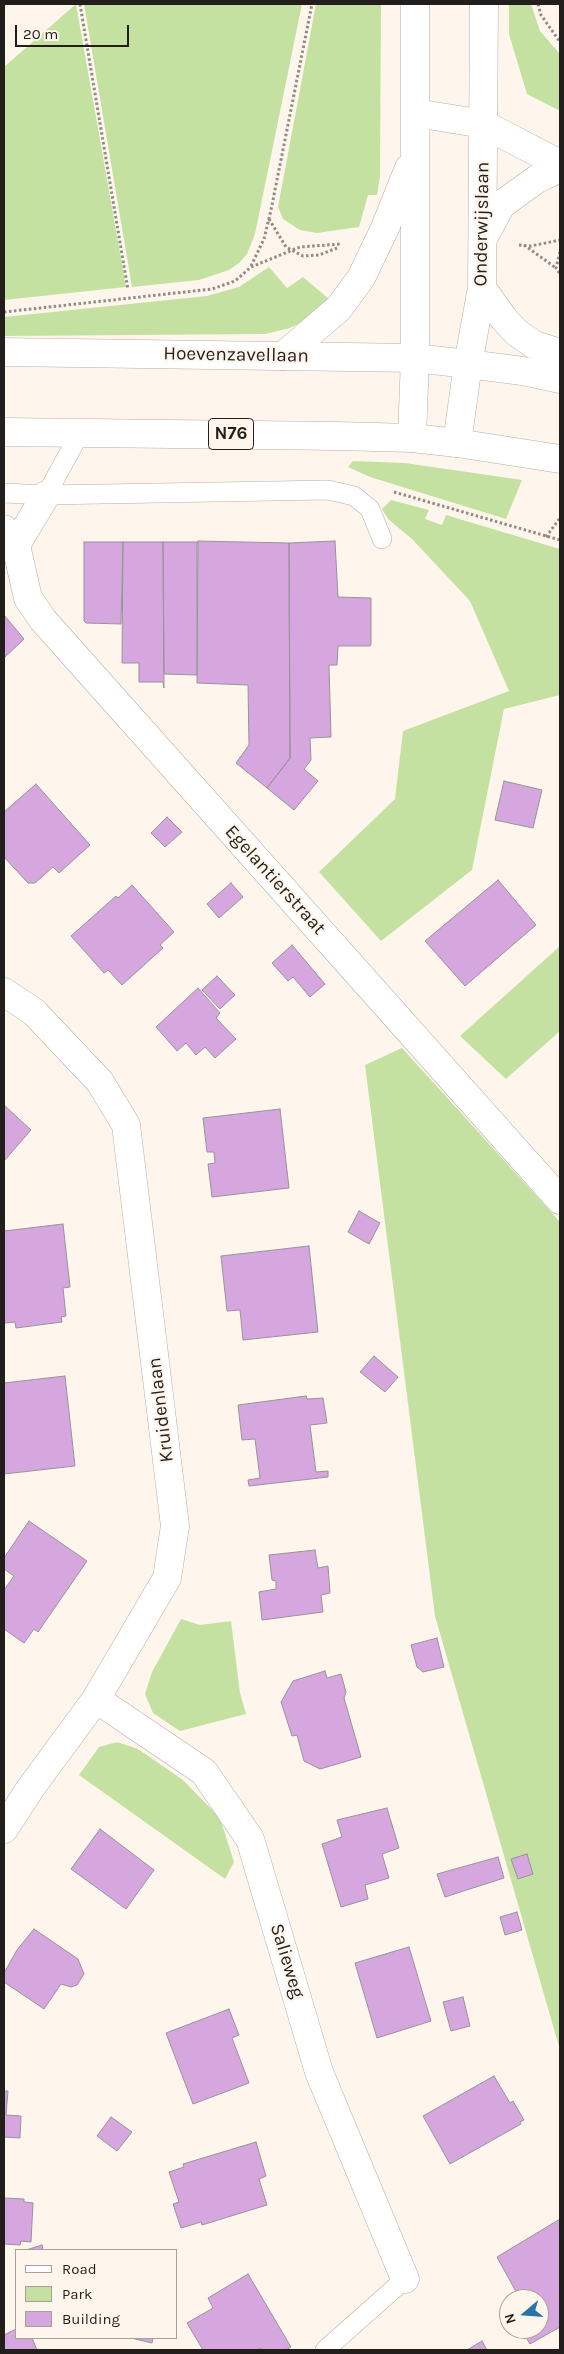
<!DOCTYPE html>
<style>
body{margin:0}
#map{position:relative;width:564px;height:2354px;overflow:hidden;background:#fef6ed;font-family:Karla,sans-serif}
canvas{display:block}
.frame{position:absolute;inset:0;border:5px solid #211e1b;pointer-events:none}
.legend{position:absolute;left:15px;top:2249px;width:162px;height:90px;box-sizing:border-box;background:#fef6ed;border:1px solid #a6a099;margin:0;padding:6px 9px;list-style:none;font-size:15px;color:#211e1b}
.legend li{display:flex;align-items:center;gap:10px;height:25px}
.legend b{width:25px;border:1px solid #a6a099}
.north{position:absolute;left:499px;top:2289px;width:50px;height:50px;box-sizing:border-box;background:#fef6ed;border:1px solid #a6a099;border-radius:50%;rotate:252deg;font-size:14px;font-weight:700;line-height:20px;text-align:center;color:#211e1b}
.north::after{content:'';display:block;margin:auto;width:18px;height:22px;background:#2b73a7;clip-path:polygon(50% 0,100% 100%,50% 72%,0 100%)}
.scale{position:absolute;left:15px;top:25px;width:114px;height:22px;box-sizing:border-box;border:2px solid #211e1b;border-top:0;padding-left:6px;font-size:15px;line-height:18px;white-space:nowrap;color:#211e1b;-webkit-text-stroke:4px #fef6ed;paint-order:stroke}
</style>
<div id="map">
<canvas width="564" height="2354"></canvas>
<div class="frame"></div>
<ul class="legend">
<li><b style="height:6px;background:#fff"></b>Road</li>
<li><b style="height:14px;background:#c4e1a2"></b>Park</li>
<li><b style="height:14px;background:#d5a7de"></b>Building</li>
</ul>
<div class="north">N</div>
<div class="scale">20 m</div>
</div>
<script>
const context = document.querySelector('canvas').getContext('2d');
context.lineJoin = 'round';
function fillPath(path, color) { context.fillStyle = color; context.fill(path, 'evenodd'); }
const shape = rows => new Path2D(rows.map(r => 'M' + r).join(''));
function stroke(path, color, width, dash) { context.strokeStyle = color; context.lineWidth = width; context.lineCap = dash ? 'butt' : 'round'; context.setLineDash(dash || []); context.stroke(path); }
function write(font, color, halo, rows, align = 'center') {
  context.font = font + ' Karla,sans-serif'; context.lineWidth = 4.5; context.setLineDash([]); context.textBaseline = 'middle'; context.strokeStyle = halo; context.fillStyle = color; for (const [text, x, y, turn = 0] of rows) {
    context.save(); context.translate(x, y); context.rotate((+turn || 0) * Math.PI / 180); context.textAlign = isNaN(turn) ? turn : align; if (halo) context.strokeText(text, 0, 0); context.fillText(text, 0, 0); context.restore();
  }
}
const green = shape([
 [76,4,126,287,4,300,4,67],
 [84,4,302,4,255,234,247,254,239,263,229,270,199,280,132,287],
 [316,4,381,4,380,176,377,195,368,195,359,227,317,233,300,230,283,219,278,207],
 [509,4,531,4,540,31,560,54,560,111,527,94,509,34],
 [269,267,287,288,303,277,329,299,302,322,290,328,265,334,4,336,4,317,207,296,239,287],
 [353,461,405,463,522,480,506,519,370,477,348,467],
 [391,500,429,510,425,519,442,525,446,515,560,549,560,695,504,709,472,870,381,941,319,872,395,799,403,731,509,691,470,601,412,539,388,519,382,509],
 [560,946,560,1031,506,1079,460,1036],
 [402,1048,560,1222,560,2050,435,1616,365,1065],
 [181,1619,200,1625,231,1621,240,1693,246,1714,180,1731,153,1713,145,1694,152,1672],
 [117,1742,138,1749,183,1780,220,1818,234,1862,225,1879,79,1775,99,1747]
]);
const building = shape([
 [198,541,289,543,290,758,267,788,236,763,249,745,248,685,197,683,198,541],
 [335,541,338,597,371,598,371,644,370,646,338,646,337,665,329,665,331,737,310,738,311,760,304,769,318,781,294,810,267,788,290,758,289,543,335,541],
 [84,542,123,542,121,624,86,623,84,621,84,542],
 [123,542,163,542,164,688,163,682,139,682,139,663,122,663,123,542],
 [163,542,197,542,197,675,164,674,163,542],
 [4,615,24,639,4,658,4,615],
 [504,781,542,790,533,828,495,820,504,781],
 [36,784,90,845,59,873,53,867,35,883,28,883,4,857,4,812,36,784],
 [167,817,182,832,165,847,151,833,167,817],
 [498,880,536,925,465,986,425,941,498,880],
 [231,883,243,897,219,918,207,904,231,883],
 [132,885,174,932,160,945,163,948,122,985,108,970,104,973,71,936,116,896,118,898,132,885],
 [292,945,325,984,310,997,293,977,288,981,272,963,292,945],
 [217,976,235,995,220,1009,202,990,217,976],
 [198,988,220,1013,216,1018,236,1039,215,1058,205,1047,196,1055,186,1043,177,1051,156,1027,198,988],
 [4,1105,31,1130,4,1161,4,1105],
 [280,1109,289,1188,212,1197,208,1164,215,1163,214,1152,207,1152,203,1118,280,1109],
 [359,1211,380,1223,369,1244,348,1232,359,1211],
 [63,1224,70,1287,63,1288,66,1316,61,1317,62,1322,16,1328,15,1322,4,1323,4,1231,63,1224],
 [309,1246,318,1332,243,1340,240,1310,227,1311,221,1256,309,1246],
 [374,1356,398,1377,385,1392,360,1372,374,1356],
 [65,1376,75,1466,4,1474,4,1383,65,1376],
 [306,1396,307,1399,323,1398,327,1423,310,1425,316,1472,328,1471,328,1477,249,1486,248,1480,260,1478,255,1439,242,1440,238,1405,306,1396],
 [29,1521,87,1561,38,1632,34,1629,24,1643,4,1629,4,1590,14,1576,4,1569,4,1558,29,1521],
 [315,1550,318,1568,328,1566,330,1593,321,1595,323,1612,262,1620,259,1592,276,1589,276,1581,272,1580,269,1555,315,1550],
 [437,1638,444,1667,423,1672,417,1667,411,1645,437,1638],
 [325,1671,327,1678,341,1674,346,1692,344,1698,361,1757,320,1769,304,1761,297,1735,292,1736,281,1702,293,1681,325,1671],
 [387,1808,399,1848,382,1854,389,1878,365,1885,368,1899,341,1907,322,1844,342,1837,337,1820,387,1808],
 [100,1829,154,1870,126,1909,71,1869,100,1829],
 [527,1854,533,1874,518,1879,511,1859,527,1854],
 [498,1857,504,1878,445,1897,437,1874,498,1857],
 [517,1912,522,1930,505,1935,500,1917,517,1912],
 [34,1929,78,1959,84,1974,77,1985,71,1987,61,1984,44,2009,4,1982,4,1973,17,1950,34,1929],
 [409,1947,431,2021,377,2038,355,1963,409,1947],
 [463,1997,470,2026,451,2031,443,2002,463,1997],
 [229,2009,239,2035,232,2038,249,2083,193,2104,166,2033,229,2009],
 [494,2076,510,2103,513,2101,524,2120,520,2122,521,2124,450,2164,423,2116,494,2076],
 [4,2091,8,2091,6,2115,21,2116,20,2138,4,2137,4,2091],
 [111,2117,132,2132,117,2151,97,2136,111,2117],
 [256,2142,266,2176,259,2179,267,2205,202,2225,201,2222,181,2228,173,2204,179,2202,169,2172,184,2167,183,2164,256,2142],
 [4,2198,24,2199,24,2202,33,2203,31,2242,21,2241,20,2245,4,2244,4,2198],
 [560,2219,560,2327,530,2344,521,2329,539,2329,539,2299,520,2299,497,2257,560,2219],
 [42,2245,43,2250,26,2250,42,2245],
 [248,2274,291,2347,286,2350,262,2350,261,2348,257,2350,203,2350,187,2323,213,2308,208,2298,248,2274],
 [16,2329,16,2338,32,2338,37,2350,4,2350,4,2335,16,2329],
 [131,2338,153,2338,152,2343,131,2338],
 [482,2341,487,2350,467,2350,482,2341]
]);
const path = shape([
 [80,4,128,290],
 [538,4,541,15,560,42],
 [269,219,286,247,303,256,319,255,337,248],
 [519,245,531,246,560,240],
 [524,245,556,268],
 [560,252,556,268,560,274],
 [251,266,264,239,271,210,312,4],
 [4,312,212,289,235,281,251,267,300,247,341,244],
 [394,492,560,540],
 [546,537,560,518]
]);
const lane = shape([
 [4,493,46,495,328,490,354,496,370,509,382,539],
 [46,495,80,433],
 [325,2350,405,2279]
]);
const street = shape([
 [4,529,16,545,28,598,43,620,560,1200],
 [16,545,46,495],
 [4,992,34,1012,100,1082,126,1125,175,1526,167,1578,96,1699,30,1789,4,1829],
 [96,1699,204,1772,250,1839,319,2072,405,2279]
]);
const secondary = shape([
 [416,113,483,124,560,164],
 [484,237,501,205,537,179,560,168],
 [482,288,504,319,517,333,535,345,560,353],
 [283,356,339,308,361,278,385,228,409,168],
 [412,438,415,358,415,4],
 [457,443,468,364,482,288,484,4]
]);
const primary = shape([
 [4,352,415,358,468,364],
 [4,432,337,436,412,438,457,443]
]);
const highway = shape([
 [468,364,523,371,560,379],
 [457,443,560,459]
]);
const shields = [
 [231,434,45]
];
const shieldNames = [
 ["N76",231,434]
];
const streetNames = [
 ["Onderwijslaan",482,224,-89],
 ["Hoevenzavellaan",236,355,1],
 ["Egelantierstraat",275,880,48],
 ["Kruidenlaan",161,1410,-97],
 ["Salieweg",287,1961,73]
];
fillPath(green, '#c4e1a2');
fillPath(building, '#d5a7de');
stroke(building, '#99929a', 1);
stroke(lane, '#b5aea6', 20);
stroke(street, '#b5aea6', 29);
stroke(secondary, '#b5aea6', 29);
stroke(primary, '#b5aea6', 29);
stroke(highway, '#b5aea6', 29);
stroke(path, '#918b85', 3, [2.5, 2.5]);
stroke(lane, '#fff', 19);
stroke(street, '#fff', 28);
stroke(secondary, '#fff', 28);
stroke(primary, '#fff', 28);
stroke(highway, '#fff', 28);
for (const [x, y, w] of shields) { const box = new Path2D(); box.roundRect(x - w / 2, y - 15.5, w, 31, 4); context.fillStyle = '#fef6ed'; context.fill(box); stroke(box, '#211e1b', 1); }
write('bold 18px', '#211e1b', null, shieldNames);
write('19px', '#211e1b', '#fef6ed', streetNames);
</script>
